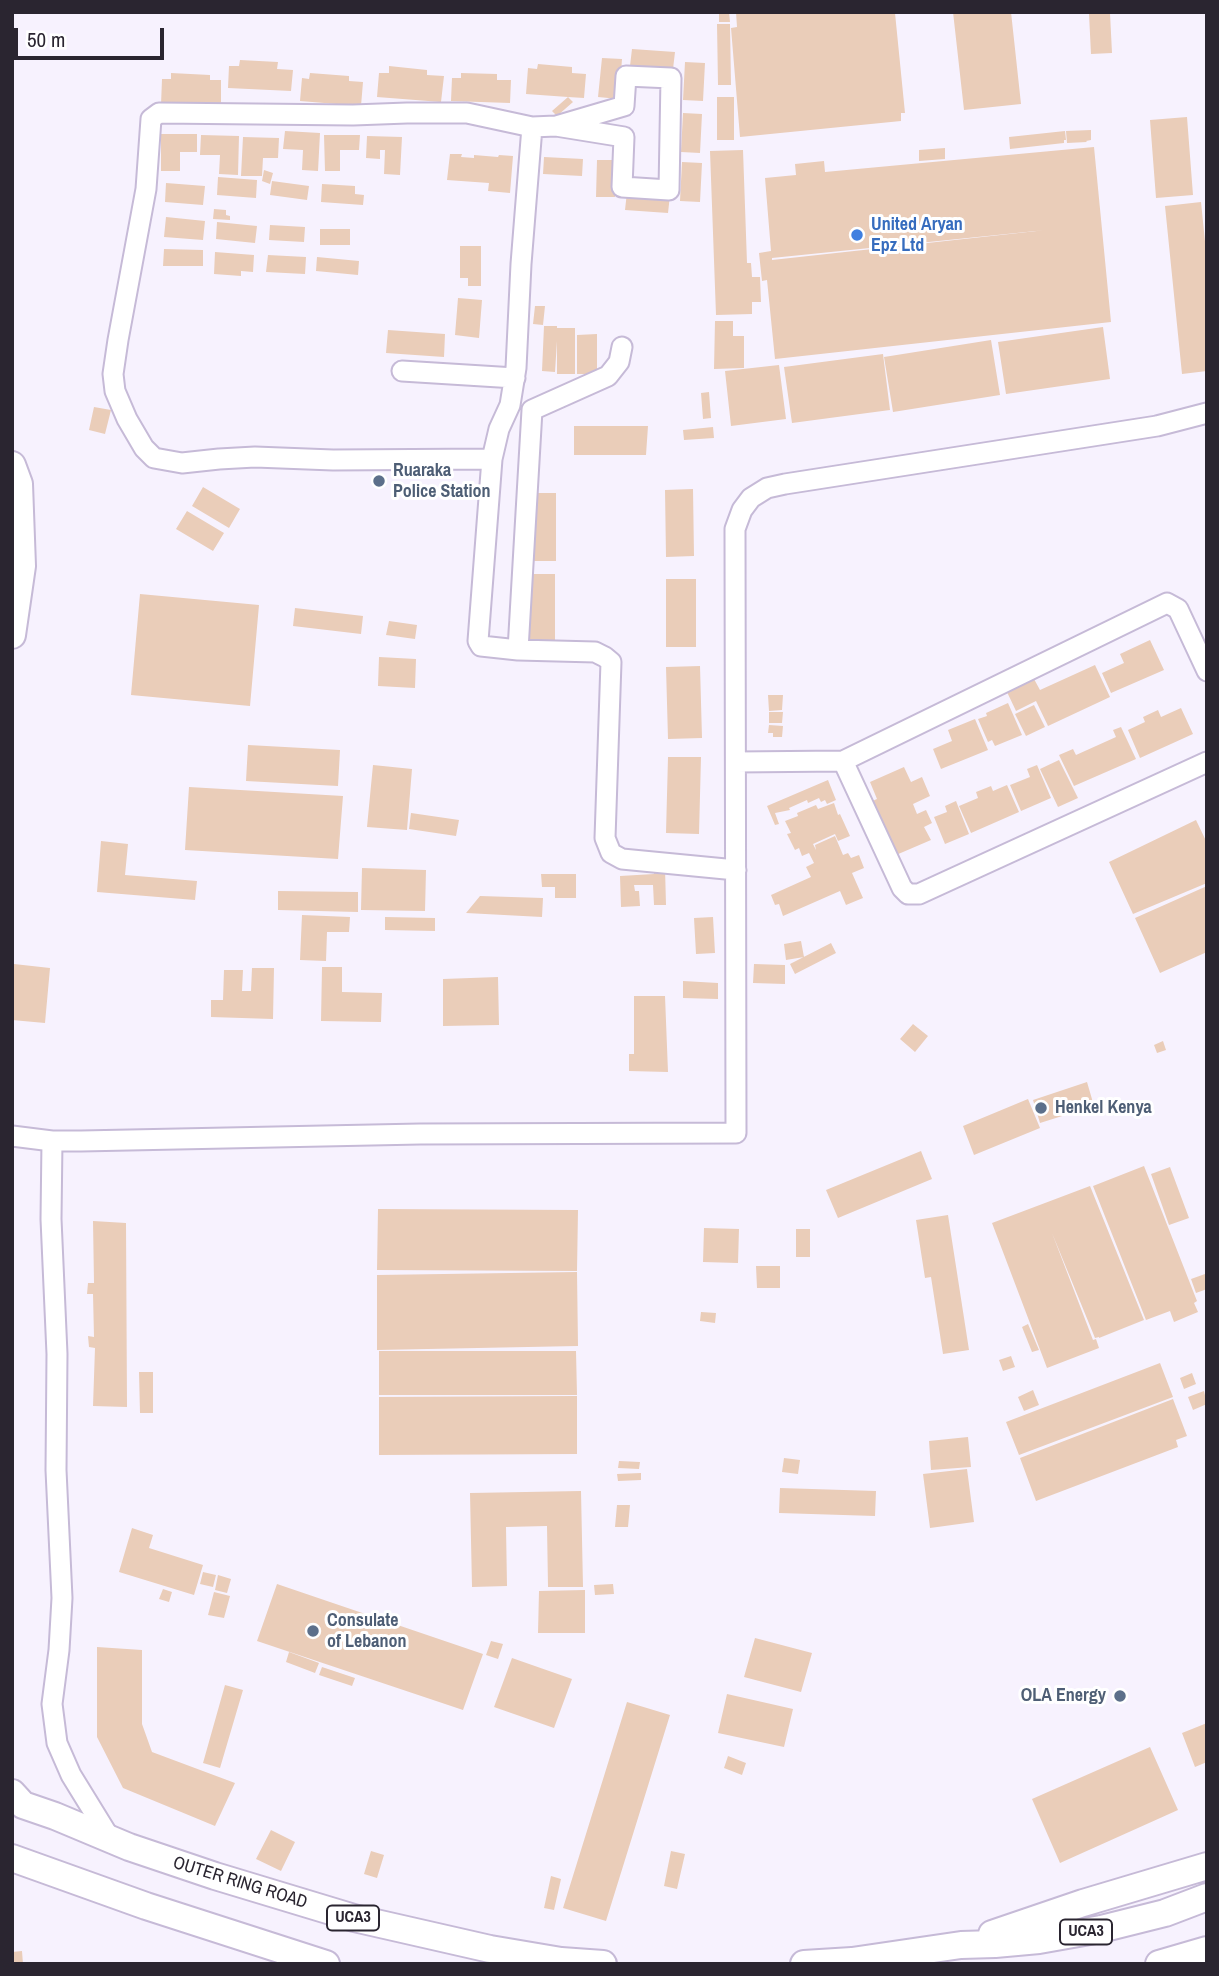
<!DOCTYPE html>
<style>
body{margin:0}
#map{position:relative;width:1219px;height:1976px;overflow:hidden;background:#f7f2fe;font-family:"Archivo Narrow",sans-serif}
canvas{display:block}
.frame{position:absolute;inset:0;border:14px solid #2a2530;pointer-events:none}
.scale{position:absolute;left:14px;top:28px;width:150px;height:32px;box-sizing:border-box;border:4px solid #2a2530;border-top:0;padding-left:9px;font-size:21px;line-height:24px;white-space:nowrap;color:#2a2530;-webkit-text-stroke:5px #fff;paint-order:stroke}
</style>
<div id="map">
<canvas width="1219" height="1976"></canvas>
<div class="frame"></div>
<div class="scale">50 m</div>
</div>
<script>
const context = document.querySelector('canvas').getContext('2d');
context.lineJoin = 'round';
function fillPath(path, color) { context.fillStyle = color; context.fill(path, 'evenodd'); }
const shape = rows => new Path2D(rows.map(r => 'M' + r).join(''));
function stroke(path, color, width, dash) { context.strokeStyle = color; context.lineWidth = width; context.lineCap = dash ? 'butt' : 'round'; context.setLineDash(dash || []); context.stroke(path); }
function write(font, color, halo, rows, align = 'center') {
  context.font = font + ' "Archivo Narrow",sans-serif'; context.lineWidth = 6; context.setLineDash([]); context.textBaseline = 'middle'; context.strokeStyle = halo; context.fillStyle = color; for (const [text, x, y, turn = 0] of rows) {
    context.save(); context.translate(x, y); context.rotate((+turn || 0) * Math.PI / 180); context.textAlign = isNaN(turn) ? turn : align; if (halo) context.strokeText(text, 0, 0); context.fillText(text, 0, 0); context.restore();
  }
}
const building = shape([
 [719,12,729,12,730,22,719,22],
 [736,12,895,13,905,113,901,113,901,121,740,137,731,28,737,27],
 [953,12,1011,12,1021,104,964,110],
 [1110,13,1112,53,1091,54,1089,14],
 [717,24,730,24,731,85,718,85],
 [632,49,675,52,673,69,630,66],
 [602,58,622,59,619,99,598,97],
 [240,60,278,62,277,69,293,70,291,91,228,88,229,66,239,66],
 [685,62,705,63,703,101,683,100],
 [538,64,572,67,572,73,586,74,584,98,568,97,573,102,557,116,552,111,568,97,526,94,528,68,537,69],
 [389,66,427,70,427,75,444,76,441,102,377,97,379,73,389,73],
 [171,73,210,75,210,80,221,80,221,107,161,105,162,79,171,79],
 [310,73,349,76,349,81,363,82,361,106,300,101,302,78,309,79],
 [461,73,497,74,497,80,511,80,510,103,451,101,452,78,461,78],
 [717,97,734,97,734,140,717,140],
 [683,113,702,114,700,153,681,152],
 [1187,117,1193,195,1156,198,1150,120],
 [1091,130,1091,140,1086,141,1087,142,1067,143,1066,131],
 [285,131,320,133,318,171,302,170,303,150,283,149],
 [1065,131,1066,140,1064,140,1064,143,1010,149,1009,137],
 [161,134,197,134,197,152,180,152,180,171,161,171],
 [201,135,239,136,238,175,219,174,220,155,200,155],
 [324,135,360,135,359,150,340,150,340,171,325,171],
 [367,136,402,137,400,175,384,174,385,150,380,150,380,159,366,158],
 [243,137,279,138,278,158,263,158,262,176,241,176],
 [1094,147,1111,322,775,359,767,280,762,281,759,253,771,251,765,178,796,175,795,164,824,161,825,172],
 [1046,230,772,260,772,258],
 [945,148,945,159,919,161,919,150],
 [743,150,747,263,751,263,752,277,760,277,761,302,752,302,752,314,716,315,710,151],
 [450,154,462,154,461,157,474,158,474,155,498,157,499,155,513,156,510,193,488,191,489,183,447,180],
 [544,157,583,159,582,176,543,174],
 [597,160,616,160,615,197,596,197],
 [682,162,702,163,700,202,680,201],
 [264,170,273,173,270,184,262,181],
 [218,177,257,180,256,198,217,195],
 [272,181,309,186,307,200,270,195],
 [166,183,205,186,203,205,165,202],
 [322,184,355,186,355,194,364,195,363,205,321,202],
 [627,192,670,195,668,213,625,210],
 [1201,202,1207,261,1207,371,1182,374,1165,206],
 [214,209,226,210,226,215,230,216,230,220,213,219],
 [166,217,205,221,203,240,164,237],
 [217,222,257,226,255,243,216,239],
 [270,225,305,227,304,242,269,240],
 [320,229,350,229,350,245,320,245],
 [460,246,481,246,481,286,468,286,468,278,460,278],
 [164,249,203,250,203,266,163,266],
 [215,252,254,255,253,272,241,271,241,276,214,274],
 [268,255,306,257,305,274,266,272],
 [317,257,359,261,358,275,316,271],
 [458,298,482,300,479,338,455,335],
 [535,306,545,306,543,325,533,324],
 [715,321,733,321,733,336,744,336,744,368,714,369],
 [544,326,557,326,557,328,575,328,575,374,557,374,557,341,555,372,542,371],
 [1103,327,1110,379,1006,394,998,342],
 [388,330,445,334,444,357,386,353],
 [597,334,597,374,577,374,577,335],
 [991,340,1000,395,893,412,884,357],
 [883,354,890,410,792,423,784,367],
 [779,365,786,419,731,426,725,371],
 [709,392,711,418,703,419,701,393],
 [94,407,111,410,105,434,89,430],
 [574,426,648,426,646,455,574,455],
 [713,427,714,438,684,440,683,430],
 [203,487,240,509,229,528,192,506],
 [693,489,694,556,666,557,665,490],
 [530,493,556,493,556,561,530,561],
 [187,511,224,533,213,551,176,529],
 [530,574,555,574,555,644,530,643],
 [666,579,696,579,696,647,666,647],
 [140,594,259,605,250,706,131,695],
 [295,608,363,616,361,634,293,626],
 [389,621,417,625,415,639,386,635],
 [1150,640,1164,670,1111,693,1102,673,1124,663,1120,654],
 [379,657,416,659,415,688,378,686],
 [1095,665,1110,697,1048,726,1036,701,1016,711,1007,692,1034,679,1040,690],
 [700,666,702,738,668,739,666,667],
 [768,695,783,695,782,710,769,711],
 [1008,703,1022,735,995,746,992,740,988,742,978,719,987,716,986,713],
 [1034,705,1045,727,1026,736,1015,714],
 [1181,708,1193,734,1140,758,1128,730,1145,722,1143,717,1158,710,1161,717],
 [769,712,783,712,782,723,769,723],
 [975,719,988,750,941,769,933,749,952,741,948,730],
 [769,725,783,726,782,737,773,737,773,733,768,733],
 [1121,727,1136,759,1074,786,1059,755,1073,749,1076,755,1116,737,1113,730],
 [248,745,340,750,338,786,246,781],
 [668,757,701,757,699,834,666,833],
 [1059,760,1078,798,1058,807,1040,769],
 [373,765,412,769,407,830,367,827],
 [1037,765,1051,798,1021,811,1010,785,1030,777,1027,769],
 [904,767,911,782,922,777,930,796,913,804,917,814,926,810,932,823,924,827,931,840,896,855,870,802,877,799,870,782],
 [828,780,836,800,827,804,825,800,821,802,819,798,808,803,807,800,789,808,790,810,775,813,779,824,775,825,767,806],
 [1007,785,1019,812,971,833,959,806,978,798,976,792,991,786,993,791],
 [189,787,343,796,338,859,185,850],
 [956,801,969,834,945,844,934,817,947,812,945,806],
 [834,803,838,815,840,814,850,836,838,841,835,834,813,844,816,850,815,845,835,836,843,855,848,853,851,858,859,855,864,868,852,873,863,898,846,905,840,891,783,916,779,904,775,905,771,895,811,877,806,867,814,863,809,853,802,856,799,848,795,850,787,834,791,833,785,821,798,816,797,813,816,805,818,809],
 [411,813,459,820,456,836,409,829],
 [1196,820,1207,843,1207,883,1133,914,1109,862],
 [101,841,128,844,125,875,197,881,195,900,97,892],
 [362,868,426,870,425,911,361,910],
 [665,868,666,905,654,905,653,885,634,885,635,891,639,891,640,906,621,907,620,876,654,874,654,869],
 [541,874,576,874,576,898,555,898,555,887,542,887],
 [1207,886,1207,952,1160,973,1135,918],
 [278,891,358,892,358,912,278,910],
 [480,896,543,898,542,917,466,913],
 [302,915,350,917,349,932,327,932,326,961,300,960],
 [385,917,435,918,435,931,385,930],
 [713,917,715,953,696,954,694,918],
 [801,941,804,957,786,960,784,944],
 [831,943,836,953,795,974,790,964],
 [14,964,50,968,45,1023,12,1020],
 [754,964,785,965,785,984,753,983],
 [322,967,342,967,342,992,382,993,381,1022,321,1021],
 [252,968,274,968,273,1019,211,1017,211,1000,223,1000,224,970,243,970,242,991,251,991],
 [498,977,499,1025,443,1026,443,979],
 [683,981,718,983,718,999,683,998],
 [634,996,665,996,668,1072,629,1071,629,1054,634,1054],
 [913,1024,928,1036,915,1052,900,1039],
 [1163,1041,1166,1050,1157,1053,1154,1045],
 [1087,1082,1094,1106,1040,1123,1033,1100],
 [1028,1099,1040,1128,974,1155,963,1126],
 [921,1151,932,1179,838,1218,826,1190],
 [1144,1166,1197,1301,1194,1303,1198,1312,1174,1322,1170,1311,1146,1320,1093,1186],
 [1170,1167,1189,1218,1169,1225,1151,1174],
 [1090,1186,1144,1320,1099,1338,1099,1337,1095,1338,1052,1233,1093,1340,1096,1339,1099,1348,1047,1368,992,1223],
 [378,1209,578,1210,577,1271,377,1270],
 [948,1215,969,1350,943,1354,931,1277,925,1278,916,1220],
 [93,1221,126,1223,127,1407,93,1406,95,1348,89,1347,88,1336,94,1337,93,1294,87,1294,88,1283,94,1283],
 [704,1228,739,1229,738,1263,703,1262],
 [796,1229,810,1229,810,1257,796,1257],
 [756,1266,780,1266,780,1288,757,1288],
 [577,1272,578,1346,377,1350,377,1275],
 [1205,1274,1207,1279,1207,1289,1196,1293,1191,1279],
 [701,1312,716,1313,715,1323,700,1321],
 [1028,1324,1039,1350,1032,1352,1022,1327],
 [379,1351,576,1351,577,1395,379,1395],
 [1011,1356,1015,1367,1003,1371,999,1360],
 [1160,1363,1173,1397,1019,1455,1006,1422],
 [139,1372,153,1372,153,1413,140,1413],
 [1192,1373,1196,1384,1184,1389,1180,1378],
 [1033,1390,1039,1405,1024,1411,1018,1397],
 [1204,1391,1207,1404,1193,1410,1188,1397],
 [577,1396,577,1454,379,1455,379,1397],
 [1173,1399,1187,1436,1176,1440,1178,1447,1036,1501,1020,1458],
 [968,1437,971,1467,931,1470,929,1441],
 [784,1458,800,1460,798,1474,782,1472],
 [619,1461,640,1462,639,1469,618,1468],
 [967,1469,974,1522,930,1528,923,1474],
 [641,1473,641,1480,618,1481,617,1474],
 [780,1488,876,1491,875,1516,779,1513],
 [581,1491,583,1587,548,1587,547,1526,506,1527,507,1586,472,1587,470,1493],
 [617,1505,630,1505,628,1527,615,1527],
 [132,1528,153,1535,149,1548,203,1565,194,1595,119,1572],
 [203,1572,216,1575,213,1587,200,1584],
 [218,1575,231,1579,227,1593,215,1590],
 [277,1584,483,1654,463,1710,257,1641],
 [613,1584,614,1594,595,1595,594,1585],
 [163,1589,172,1592,169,1602,159,1599],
 [585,1590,585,1633,538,1633,539,1591],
 [214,1592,230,1596,224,1618,208,1615],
 [755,1638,812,1653,801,1692,744,1677],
 [491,1641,503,1644,498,1659,486,1655],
 [97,1647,142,1650,142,1724,152,1752,235,1783,215,1826,123,1788,97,1737],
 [289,1652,319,1663,315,1673,286,1662],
 [512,1658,572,1679,554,1728,494,1707],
 [322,1667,355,1678,352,1686,319,1675],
 [225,1685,243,1690,220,1768,203,1763],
 [727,1694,793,1709,784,1747,718,1733],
 [627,1702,670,1715,606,1921,563,1908],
 [1207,1723,1207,1762,1195,1767,1182,1733],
 [1150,1747,1178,1810,1060,1863,1032,1799],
 [728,1756,746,1763,742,1775,724,1768],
 [271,1830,295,1842,281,1871,256,1859],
 [371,1851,384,1855,377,1878,364,1874],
 [671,1851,685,1854,677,1889,664,1886],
 [551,1876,561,1879,554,1910,544,1908],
 [22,1951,23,1964,12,1964,12,1952]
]);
const minor = shape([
 [532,127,556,126,624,106,626,76,671,78,669,190,622,187,624,137,556,126],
 [622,347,619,362,608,376,532,410,518,650,595,652,605,657,611,662,605,838,611,853,622,859,736,870],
 [402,371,515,378],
 [492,459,333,460,255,457,219,459,182,463,154,458,144,448,127,419,115,391,113,374,118,340,146,189,151,119,159,113,353,115,407,113,467,113,532,127,521,264,516,368,510,405,499,429,492,459,478,641,481,646,518,650],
 [843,761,902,888,908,894,919,894,1207,762],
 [736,762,843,761,1167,603,1178,609,1207,671],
 [12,1136,52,1141,81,1141,420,1134,736,1133,735,529,742,510,751,498,767,488,785,484,1157,426,1207,413],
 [52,1141,51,1219,57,1354,56,1470,62,1598,59,1650,52,1704,57,1743,71,1775,111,1840]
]);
const major = shape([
 [12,465,19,484,22,566,12,635],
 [12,1793,23,1805,55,1816,129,1847,215,1876,354,1918,490,1949,561,1961,603,1964],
 [12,1858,146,1906,326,1964],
 [992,1934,1083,1903,1207,1866],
 [804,1964,852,1961,961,1945,995,1944,1039,1940,1101,1929,1165,1913,1207,1897],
 [1159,1964,1207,1950]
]);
const markers = [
 [857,235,7,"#3f7fe0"],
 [379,481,7,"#5c6f8a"],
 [1041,1108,7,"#5c6f8a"],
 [313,1631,7,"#5c6f8a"],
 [1120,1696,7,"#5c6f8a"]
];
const shields = [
 [353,1918,52],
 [1086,1932,52]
];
const shieldNames = [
 ["UCA3",353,1918],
 ["UCA3",1086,1932]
];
const shopNames = [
 ["United Aryan",871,225],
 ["Epz Ltd",871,246]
];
const serviceNames = [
 ["Ruaraka",393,471],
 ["Police Station",393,492],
 ["Henkel Kenya",1055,1108],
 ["Consulate",327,1621],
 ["of Lebanon",327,1642],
 ["OLA Energy",1106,1696,"right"]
];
const streetNames = [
 ["OUTER RING ROAD",240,1883,17]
];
fillPath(building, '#eacdb9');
stroke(minor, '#c6bad7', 23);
stroke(major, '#c6bad7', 30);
stroke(minor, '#fff', 19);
stroke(major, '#fff', 26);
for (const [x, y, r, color] of markers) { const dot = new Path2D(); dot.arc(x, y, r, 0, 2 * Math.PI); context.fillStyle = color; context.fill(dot); stroke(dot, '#fff', 2.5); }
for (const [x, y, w] of shields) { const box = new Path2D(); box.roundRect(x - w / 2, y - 12.5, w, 25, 5); context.fillStyle = '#fff'; context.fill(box); stroke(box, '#2a2530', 2); }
write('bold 16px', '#2a2530', null, shieldNames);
write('bold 18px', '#366cbe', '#fff', shopNames, 'left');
write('bold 18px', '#4e5e75', '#fff', serviceNames, 'left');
write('18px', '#2a2530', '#fff', streetNames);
</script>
